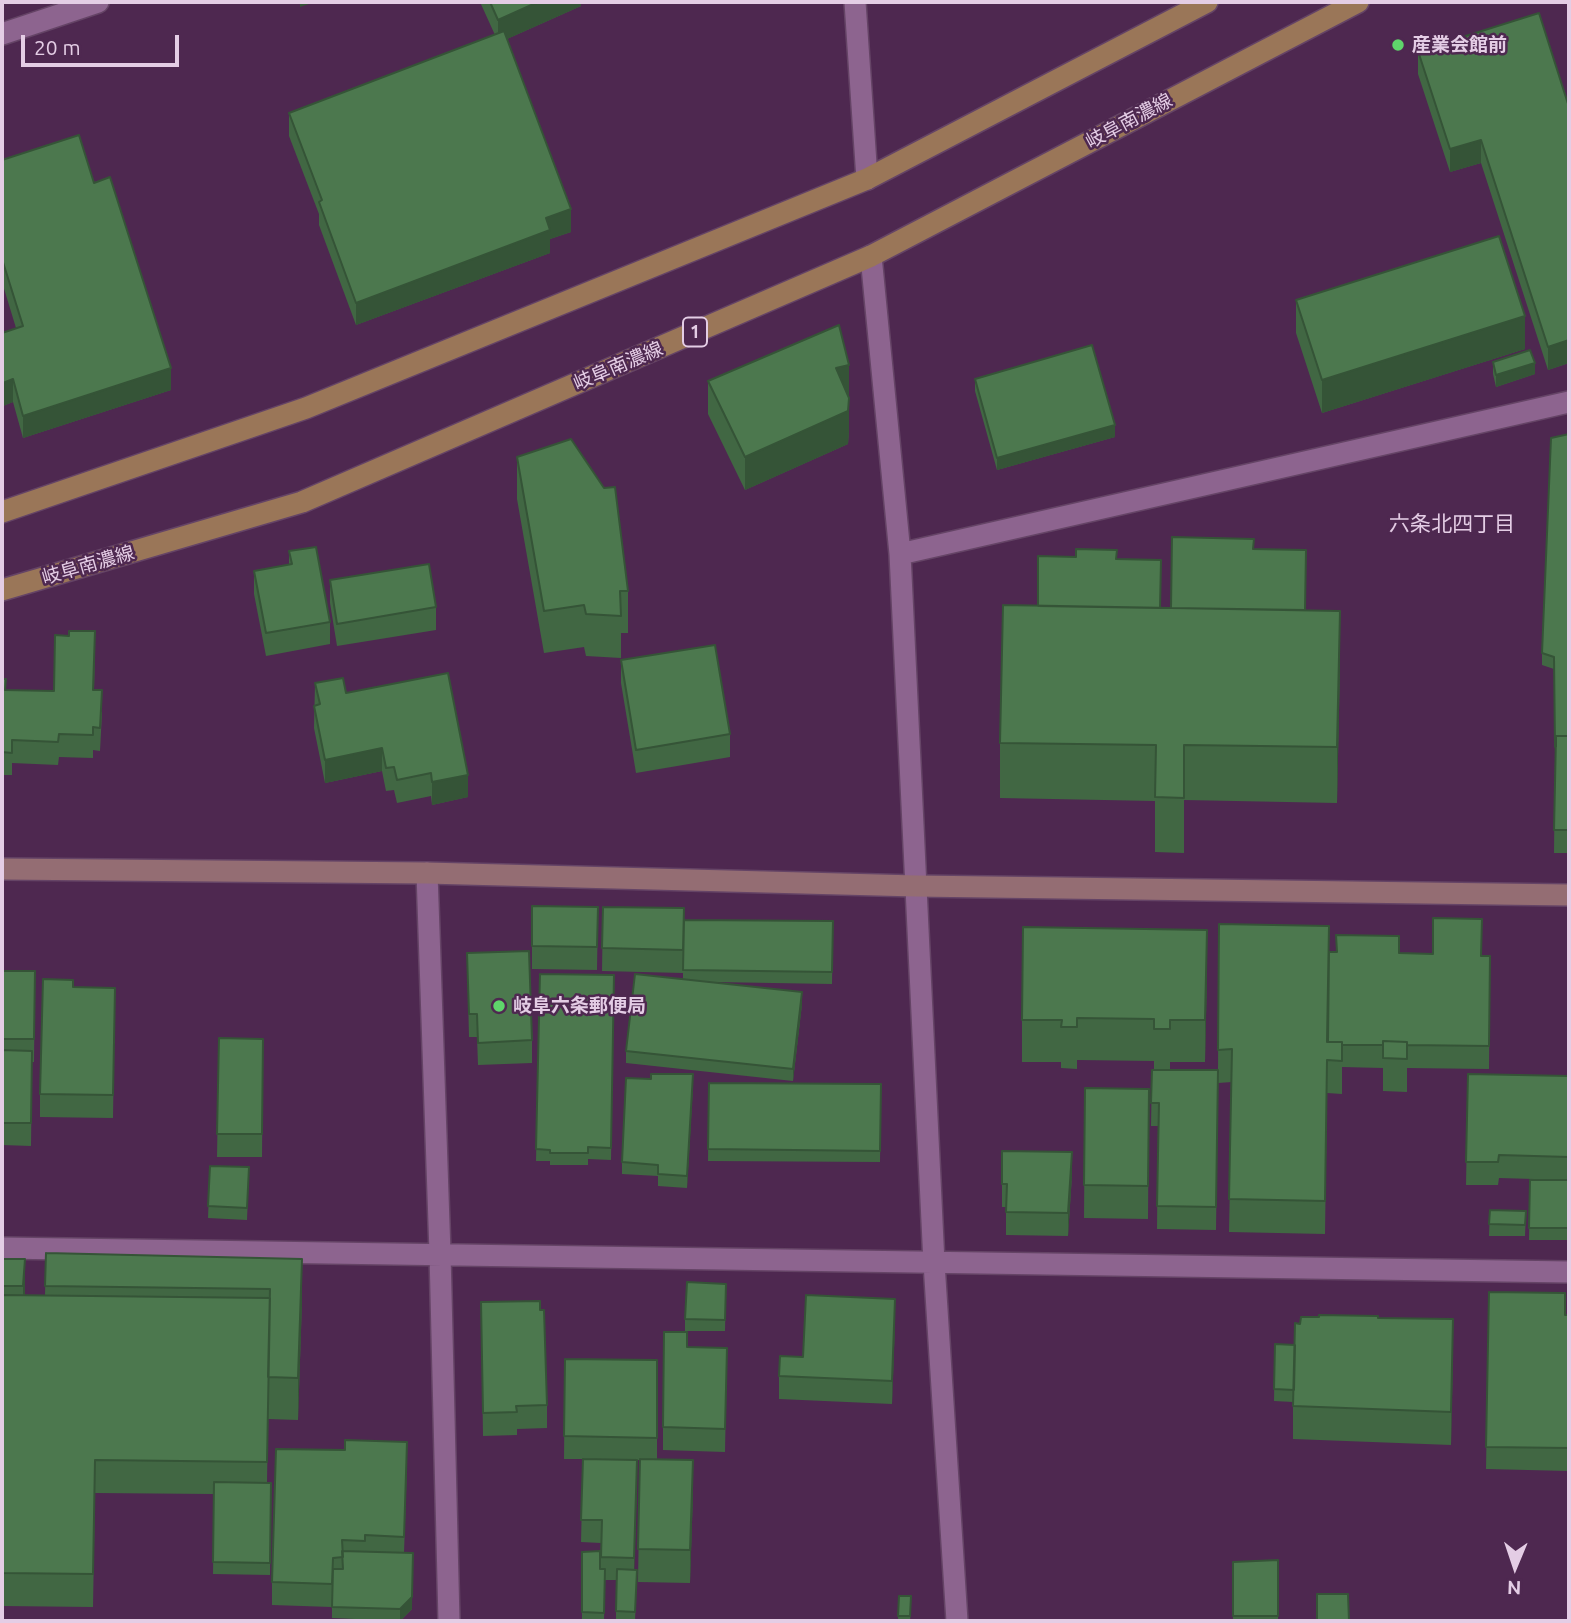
<!DOCTYPE html>
<meta charset="utf-8">
<style>
body{margin:0}
#map{position:relative;width:1571px;height:1623px;overflow:hidden;background:#4e2850;font-family:Ubuntu,sans-serif}
canvas{display:block}
.frame{position:absolute;inset:0;border:4px solid #e4cde5;pointer-events:none}
.north{position:absolute;left:1480px;top:1532px;width:70px;height:70px;-webkit-text-stroke:5px #4e2850;paint-order:stroke;rotate:182deg;font-size:19px;font-weight:700;line-height:28px;text-align:center;color:#e4cde5}
.north::after{content:'';display:block;margin:auto;width:24px;height:32px;background:#e4cde5;clip-path:polygon(50% 0,100% 100%,50% 72%,0 100%)}
.scale{position:absolute;left:21px;top:35px;width:158px;height:32px;box-sizing:border-box;border:4px solid #e4cde5;border-top:0;padding-left:9px;font-size:21px;line-height:24px;white-space:nowrap;color:#e4cde5;-webkit-text-stroke:5px #4e2850;paint-order:stroke}
</style>
<div id="map">
<canvas width="1571" height="1623"></canvas>
<div class="frame"></div>
<div class="north">N</div>
<div class="scale">20 m</div>
</div>
<script>
const context = document.querySelector('canvas').getContext('2d');
context.lineJoin = 'round';
const shape = rows => new Path2D(rows.map(r => 'M' + r).join(''));
function stroke(path, color, width, dash) { context.strokeStyle = color; context.lineWidth = width; context.lineCap = dash ? 'butt' : 'round'; context.setLineDash(dash || []); context.stroke(path); }
function fillPath(path, color) { context.fillStyle = color; context.fill(path, 'evenodd'); }
function write(font, color, halo, rows, align = 'center') {
  context.font = font + ' Ubuntu,"Noto Sans JP",sans-serif'; context.lineWidth = 5; context.setLineDash([]); context.textBaseline = 'middle'; context.strokeStyle = halo; context.fillStyle = color; for (const [text, x, y, turn = 0] of rows) {
    context.save(); context.translate(x, y); context.rotate((+turn || 0) * Math.PI / 180); context.textAlign = isNaN(turn) ? turn : align; if (halo) context.strokeText(text, 0, 0); context.fillText(text, 0, 0); context.restore();
  }
}
const street = shape([
 [855,2,867,179],
 [2,34,98,2],
 [871,256,900,554,934,1263,957,1621],
 [900,554,1569,402],
 [427,873,440,1253,449,1621],
 [2,1248,1569,1272]
]);
const secondary = shape([
 [2,869,427,873,916,886,1569,895]
]);
const primary = shape([
 [2,512,306,408,867,179,1207,2],
 [2,590,302,502,871,256,1358,2]
]);
const wall = shape([
 [480,2,581,2,581,6,507,39,571,232,550,239,550,253,356,325,319,225,319,214,289,136,289,113,495,35],
 [1418,51,1569,107,1569,363,1548,370,1481,163,1450,172,1418,74],
 [2,160,94,183,171,390,23,438,13,402,3,406,2,401,2,333,16,328,2,282],
 [1296,300,1525,349,1322,413,1296,333],
 [1493,362,1535,374,1496,387,1493,374],
 [849,365,849,431,848,444,745,490,708,414,708,381],
 [975,379,1115,437,997,470,975,391],
 [1569,434,1569,853,1554,853,1555,759,1554,669,1542,665,1542,653],
 [517,457,628,591,628,633,621,633,621,658,586,656,584,647,544,653,517,499],
 [289,551,330,622,330,644,266,656,254,594,254,571,289,565],
 [1117,559,1161,608,1305,610,1340,666,1337,803,1184,800,1184,853,1155,852,1155,801,1000,798,1000,743,1038,606],
 [330,580,436,607,436,630,337,646,330,603],
 [95,654,94,690,102,713,100,751,93,750,93,758,59,757,58,765,12,763,12,775,2,775,2,679,6,690,54,691],
 [621,660,730,734,730,757,636,773,621,683],
 [315,683,346,693,468,797,432,805,431,796,397,803,394,790,386,791,382,771,325,783,314,728],
 [532,906,598,907,597,970,532,969],
 [603,907,684,920,833,921,832,984,714,982,802,1004,793,1081,626,1063,626,1051,683,979,683,938,683,973,602,971],
 [1219,924,1329,952,1399,953,1490,956,1489,1069,1407,1068,1407,1092,1383,1091,1383,1068,1342,1067,1342,1094,1327,1093,1325,1234,1229,1232,1232,1082,1218,1083,1216,1230,1157,1229,1158,1126,1151,1126,1152,1070,1154,1070,1154,1061,1077,1060,1077,1069,1061,1068,1061,1062,1022,1062,1022,1020,1207,971,1205,1062,1170,1062,1170,1070,1218,1070],
 [467,953,532,1040,532,1063,478,1065,477,1037,469,1037],
 [2,971,35,971,34,1062,32,1062,31,1146,2,1145],
 [540,974,614,975,611,1160,588,1159,588,1165,550,1165,550,1161,536,1161],
 [73,987,115,988,113,1118,40,1117,40,1094],
 [219,1038,263,1039,262,1157,217,1157],
 [1468,1074,1569,1076,1569,1180,1499,1178,1498,1185,1466,1185],
 [709,1083,881,1084,880,1162,708,1161],
 [693,1086,687,1188,658,1186,658,1176,622,1174,622,1162],
 [1085,1088,1149,1089,1148,1219,1084,1218],
 [1002,1151,1072,1175,1068,1236,1006,1235,1006,1207,1002,1207],
 [210,1166,249,1167,247,1220,208,1218],
 [1530,1180,1569,1180,1569,1240,1529,1240],
 [1490,1210,1526,1211,1525,1236,1489,1236],
 [46,1253,302,1259,302,1301,298,1420,268,1419,267,1483,271,1483,270,1575,213,1574,214,1494,95,1493,93,1607,2,1606,2,1259,25,1259,25,1295,45,1295],
 [726,1284,725,1331,685,1331,685,1319],
 [1489,1292,1565,1315,1569,1315,1569,1471,1486,1469],
 [481,1302,547,1405,547,1428,517,1429,517,1435,483,1436],
 [1378,1318,1453,1352,1451,1445,1293,1439,1293,1402,1274,1401,1275,1344,1295,1345],
 [895,1322,892,1404,779,1399,779,1376],
 [687,1347,727,1348,725,1452,663,1450,663,1427],
 [565,1359,657,1360,657,1459,693,1493,690,1583,638,1582,640,1460,625,1460,637,1483,634,1570,637,1570,635,1621,616,1621,616,1580,605,1580,604,1621,582,1621,582,1552,601,1569,601,1543,581,1542,583,1459,564,1459],
 [407,1465,404,1553,412,1609,400,1621,332,1618,332,1607,272,1605,272,1582],
 [1278,1560,1278,1621,1233,1621,1233,1562],
 [899,1596,911,1608,910,1621,898,1621]
]);
const shadedWall = shape([
 [300,2,315,2,300,7],
 [538,2,581,2,581,6,498,43,498,20],
 [1481,140,1481,163,1450,172,1450,149],
 [571,209,571,232,550,239,550,253,356,325,356,303,546,218],
 [1525,316,1525,349,1322,413,1322,380],
 [1569,340,1569,363,1548,370,1548,347],
 [1535,363,1535,374,1496,387,1496,375],
 [849,365,849,431,848,444,745,490,745,457,836,368],
 [171,368,171,390,23,438,23,416],
 [13,379,13,402,3,406,3,383],
 [1115,425,1115,437,997,470,997,458],
 [1340,611,1340,666,1337,803,1337,747],
 [382,748,382,771,325,783,325,760],
 [468,775,468,797,432,805,432,782],
 [1207,930,1207,971,1205,1062,1205,1020],
 [802,992,802,1004,793,1081,793,1069],
 [693,1074,693,1086,687,1188,687,1176],
 [1072,1152,1072,1175,1068,1236,1068,1213],
 [25,1259,25,1301,23,1328,23,1286],
 [302,1259,302,1301,298,1420,298,1378],
 [895,1299,895,1322,892,1404,892,1381],
 [1453,1319,1453,1352,1451,1445,1451,1412],
 [637,1460,637,1483,634,1581,634,1558],
 [693,1460,693,1493,690,1583,690,1550],
 [413,1553,412,1609,400,1621,400,1609]
]);
const building = shape([
 [490,2,538,2,498,20,490,2],
 [1539,13,1569,107,1569,340,1548,347,1481,140,1450,149,1418,51,1539,13],
 [504,31,571,209,546,218,550,230,356,303,319,202,322,200,289,113,504,31],
 [79,135,94,183,110,177,171,368,23,416,13,379,3,383,2,378,2,333,23,326,2,259,2,160,79,135],
 [1499,236,1525,316,1322,380,1296,300,1499,236],
 [839,325,849,365,836,368,849,398,848,411,745,457,708,381,839,325],
 [1092,345,1115,425,997,458,975,379,1092,345],
 [1530,350,1535,363,1496,375,1493,362,1530,350],
 [1569,434,1569,736,1556,736,1556,747,1555,747,1554,657,1542,653,1551,438,1569,434],
 [571,439,604,488,615,487,628,591,620,591,621,616,586,614,584,605,544,611,517,457,571,439],
 [1172,537,1254,539,1253,549,1306,550,1305,610,1171,608,1172,537],
 [316,547,330,622,266,633,254,571,292,564,289,551,316,547],
 [1076,549,1117,550,1116,559,1161,560,1160,608,1038,606,1038,556,1076,557,1076,549],
 [429,564,436,607,337,624,330,580,429,564],
 [1003,605,1340,611,1337,747,1184,745,1184,798,1155,797,1156,745,1000,743,1003,605],
 [69,631,95,631,93,690,102,690,100,728,93,727,93,735,59,734,58,742,12,740,12,753,2,752,2,679,6,679,5,690,54,691,55,635,69,636,69,631],
 [715,645,730,734,636,750,621,660,715,645],
 [448,673,468,775,432,782,431,773,397,780,394,767,386,768,382,748,325,760,314,706,320,704,315,683,343,678,346,693,448,673],
 [1556,736,1569,736,1569,830,1554,830,1556,736],
 [532,906,598,907,597,947,532,946,532,906],
 [603,907,684,908,683,950,602,948,603,907],
 [1433,918,1482,919,1481,956,1490,956,1489,1046,1407,1045,1407,1042,1383,1041,1383,1045,1342,1045,1342,1042,1328,1042,1329,952,1337,952,1336,935,1399,936,1399,953,1433,954,1433,918],
 [684,920,833,921,832,972,683,970,684,920],
 [1219,924,1329,926,1327,1042,1342,1042,1342,1061,1327,1060,1325,1201,1229,1199,1232,1049,1218,1050,1219,924],
 [1023,927,1207,930,1205,1020,1170,1020,1170,1029,1154,1029,1154,1019,1077,1018,1077,1027,1061,1027,1062,1020,1022,1020,1023,927],
 [529,951,532,1040,478,1043,477,1014,469,1014,467,953,529,951],
 [2,971,35,971,34,1039,2,1039,2,971],
 [540,974,614,975,611,1148,588,1147,588,1153,550,1153,550,1150,536,1149,540,974],
 [635,974,802,992,793,1069,626,1051,635,974],
 [43,979,73,980,73,987,115,988,113,1095,40,1094,43,979],
 [219,1038,263,1039,262,1134,217,1134,219,1038],
 [1383,1041,1407,1042,1407,1059,1383,1058,1383,1041],
 [2,1050,32,1051,31,1123,2,1123,2,1050],
 [1152,1070,1218,1070,1216,1207,1157,1206,1159,1103,1151,1103,1152,1070],
 [651,1074,693,1074,687,1176,658,1174,658,1165,622,1162,626,1078,651,1079,651,1074],
 [1468,1074,1569,1076,1569,1157,1499,1155,1498,1162,1466,1162,1468,1074],
 [709,1083,881,1084,880,1151,708,1149,709,1083],
 [1085,1088,1149,1089,1148,1186,1084,1185,1085,1088],
 [1002,1151,1072,1152,1068,1213,1006,1212,1007,1184,1002,1184,1002,1151],
 [210,1166,249,1167,247,1208,208,1206,210,1166],
 [1530,1180,1569,1180,1569,1228,1529,1228,1530,1180],
 [1490,1210,1526,1211,1525,1225,1489,1224,1490,1210],
 [46,1253,302,1259,298,1378,268,1377,270,1289,45,1286,46,1253],
 [2,1259,25,1259,23,1286,2,1286,2,1259],
 [687,1282,726,1284,725,1320,685,1319,687,1282],
 [1489,1292,1565,1293,1565,1315,1569,1315,1569,1448,1486,1447,1489,1292],
 [2,1295,270,1298,267,1462,95,1460,93,1574,2,1573,2,1295],
 [806,1295,895,1299,892,1381,779,1376,780,1356,803,1357,806,1295],
 [540,1301,540,1310,544,1310,547,1405,516,1406,517,1412,483,1413,481,1302,540,1301],
 [1319,1315,1378,1316,1378,1318,1453,1319,1451,1412,1293,1406,1295,1323,1300,1324,1301,1317,1319,1317,1319,1315],
 [664,1332,687,1332,687,1347,727,1348,725,1429,663,1427,664,1332],
 [1275,1344,1295,1345,1294,1390,1274,1389,1275,1344],
 [565,1359,657,1360,657,1438,564,1436,565,1359],
 [345,1440,407,1442,404,1537,365,1535,365,1541,342,1540,343,1557,333,1558,332,1584,272,1582,276,1449,345,1450,345,1440],
 [583,1459,637,1460,634,1558,601,1557,602,1520,581,1520,583,1459],
 [640,1459,693,1460,690,1550,638,1549,640,1459],
 [214,1482,271,1483,270,1563,213,1562,214,1482],
 [342,1551,413,1553,412,1597,400,1609,332,1607,333,1569,343,1569,342,1551],
 [600,1551,600,1569,605,1569,604,1613,582,1612,582,1552,600,1551],
 [1278,1560,1278,1616,1233,1616,1233,1562,1278,1560],
 [617,1569,637,1570,635,1612,616,1611,617,1569],
 [1317,1594,1348,1594,1349,1621,1317,1621,1317,1594],
 [899,1596,911,1596,910,1616,898,1616,899,1596]
]);
const markers = [
 [1398,45,7,"#5fd56b"],
 [499,1006,7,"#5fd56b"]
];
const shields = [
 [695,332,24]
];
const shieldNames = [
 ["1",695,332]
];
const poiNames = [
 ["産業会館前",1412,45],
 ["岐阜六条郵便局",513,1006]
];
const streetNames = [
 ["岐阜南濃線",1129,121,-28],
 ["岐阜南濃線",618,366,-23],
 ["岐阜南濃線",88,565,-16]
];
const neighbourhoodNames = [
 ["六条北四丁目",1452,524]
];
stroke(street, '#654466', 24);
stroke(secondary, '#654466', 24);
stroke(primary, '#654466', 24);
stroke(street, '#8d648f', 21);
stroke(secondary, '#946d73', 21);
stroke(primary, '#9a7658', 21);
fillPath(wall, '#416743');
fillPath(shadedWall, '#355437');
fillPath(building, '#4c784e');
stroke(building, '#355437', 2);
for (const [x, y, r, color] of markers) { const dot = new Path2D(); dot.arc(x, y, r, 0, 2 * Math.PI); context.fillStyle = color; context.fill(dot); stroke(dot, '#4e2850', 2.5); }
for (const [x, y, w] of shields) { const box = new Path2D(); box.roundRect(x - w / 2, y - 14.5, w, 29, 5); context.fillStyle = '#4e2850'; context.fill(box); stroke(box, '#e4cde5', 2); }
write('bold 18px', '#e4cde5', null, shieldNames);
write('bold 19px', '#e4cde5', '#4e2850', poiNames, 'left');
write('19px', '#e4cde5', '#4e2850', streetNames);
write('21px', '#e4cde5', '#4e2850', neighbourhoodNames);
</script>
